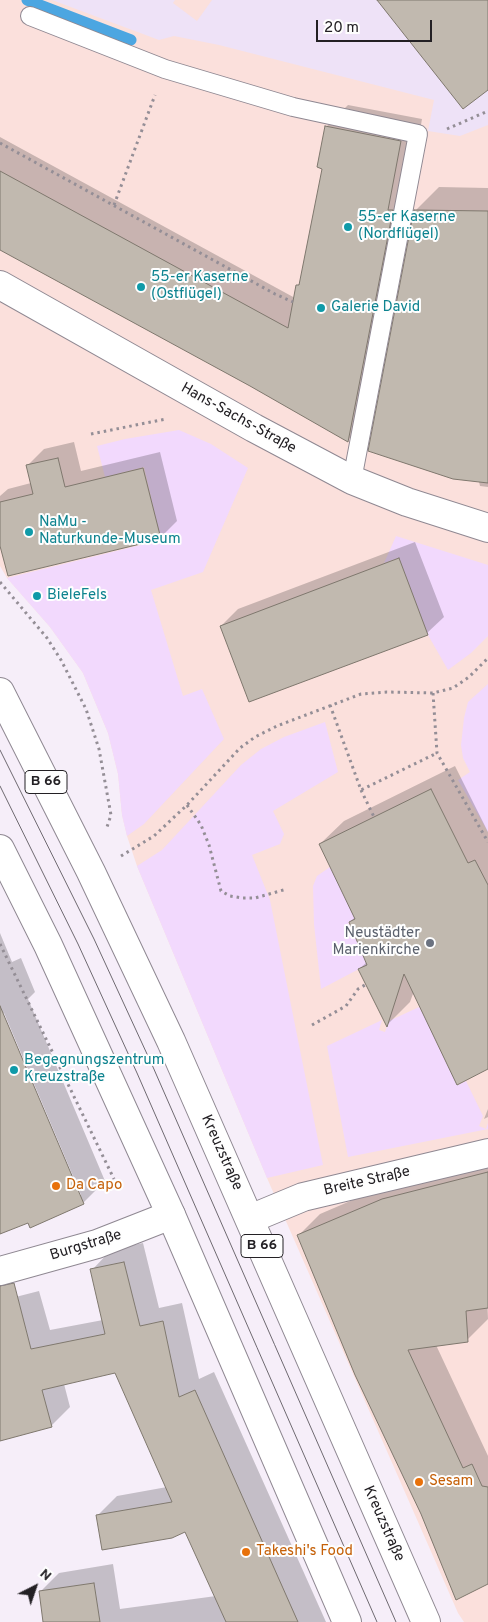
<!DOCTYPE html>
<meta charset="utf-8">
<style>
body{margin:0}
#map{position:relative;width:488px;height:1622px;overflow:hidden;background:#f6eef9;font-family:Overpass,sans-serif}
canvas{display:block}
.north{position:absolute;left:10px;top:1562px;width:50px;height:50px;-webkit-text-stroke:4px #fefefe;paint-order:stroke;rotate:41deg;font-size:14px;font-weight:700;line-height:20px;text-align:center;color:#232024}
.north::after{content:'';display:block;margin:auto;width:18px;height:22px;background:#232024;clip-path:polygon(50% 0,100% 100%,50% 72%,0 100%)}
.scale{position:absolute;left:316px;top:20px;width:116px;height:22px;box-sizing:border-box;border:2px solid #232024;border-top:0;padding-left:6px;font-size:15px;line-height:18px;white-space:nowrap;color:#232024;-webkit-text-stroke:4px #fefefe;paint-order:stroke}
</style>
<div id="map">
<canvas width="488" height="1622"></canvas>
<div class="north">N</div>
<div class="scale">20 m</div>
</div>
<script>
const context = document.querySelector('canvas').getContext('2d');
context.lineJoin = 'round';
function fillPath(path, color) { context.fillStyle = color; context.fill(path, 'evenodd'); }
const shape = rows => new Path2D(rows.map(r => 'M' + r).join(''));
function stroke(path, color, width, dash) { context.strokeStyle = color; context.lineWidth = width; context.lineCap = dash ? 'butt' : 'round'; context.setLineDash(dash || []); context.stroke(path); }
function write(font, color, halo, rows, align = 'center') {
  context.font = font + ' Overpass,sans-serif'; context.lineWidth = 4; context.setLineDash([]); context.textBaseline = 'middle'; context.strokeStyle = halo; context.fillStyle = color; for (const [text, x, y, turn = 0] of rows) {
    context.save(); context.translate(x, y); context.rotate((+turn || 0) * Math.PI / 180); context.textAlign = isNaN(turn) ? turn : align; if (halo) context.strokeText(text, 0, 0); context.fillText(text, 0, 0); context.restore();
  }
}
const commercial = shape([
 [0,0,488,0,488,1622,464,1622,458,1613,267,1178,137,866,127,836,122,815,118,774,108,733,83,673,50,627,7,578,0,566]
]);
const education = shape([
 [52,0,175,0,173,3,197,21,212,0,488,0,488,125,460,136,428,131,434,100,219,45,174,36,159,40]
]);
const green = shape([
 [179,430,211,444,248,468,203,572,151,590,183,696,202,689,224,739,144,824,127,836,122,815,118,774,108,733,83,673,50,627,7,578,161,540,144,467,105,477,97,446,125,439],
 [396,536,488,565,488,636,471,653,448,670,428,635,399,558,384,563],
 [488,684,488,832,458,780,470,772,463,758,461,745,464,718,468,702],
 [325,722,338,772,273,811,284,834,280,844,252,855,270,900,323,1165,267,1178,137,866,162,850,241,765,261,749,284,737],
 [330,867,358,917,348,923,378,959,321,989,314,924,313,886,317,876],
 [419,1007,422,1012,430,1008,436,1042,458,1085,466,1081,483,1116,479,1126,486,1129,488,1123,488,1129,348,1157,327,1046,382,1020,379,1030,385,1032,389,1021]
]);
const shadow = shape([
 [348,105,422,119,370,418,348,440,251,385,0,248,0,137,295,298,297,286,300,283,323,168,326,127],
 [439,187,488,188,488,487,480,486,415,211],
 [74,442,81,471,160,452,177,521,160,538,0,541,0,496,8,489,31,483,27,466,44,449],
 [415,542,444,617,427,633,221,626,238,609],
 [455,766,488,832,488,1068,414,991,410,1002,387,1025,359,969,367,962,350,922,355,917,320,844,344,821],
 [0,933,12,962,21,958,35,992,28,999,105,1181,83,1203,0,1230],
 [4,1013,81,1195,78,1195,2,1014],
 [488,1109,488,1117,484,1119],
 [488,1157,488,1252,485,1252,488,1319,467,1340,436,1345,488,1456,488,1583,422,1514,299,1235,320,1214,404,1178],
 [143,1243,159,1308,182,1303,199,1379,214,1372,326,1622,45,1622,40,1592,59,1573,113,1564,120,1609,216,1596,186,1531,98,1515,117,1496,167,1487,116,1371,64,1384,70,1407,51,1426,0,1440,0,1301,39,1291,50,1330,103,1320,92,1270,111,1250]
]);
const stream = shape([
 [27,0,131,40]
]);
const building = shape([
 [377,0,488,0,488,90,463,109,377,0],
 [325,126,401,141,388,210,393,210,348,442,250,386,0,250,0,171,288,328,296,285,299,285,322,169,317,167,325,126],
 [414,210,488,211,488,483,453,479,368,451,414,210],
 [58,458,65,487,143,468,161,539,8,576,0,546,0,502,33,494,26,465,58,458],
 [399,558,428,635,249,702,220,626,399,558],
 [431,789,468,863,475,860,488,885,488,1069,457,1085,404,974,387,1027,358,969,367,965,349,922,355,919,319,844,431,789],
 [0,1006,84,1204,30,1228,28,1223,0,1234,0,1006],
 [488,1172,488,1308,466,1311,468,1342,408,1350,463,1468,472,1464,482,1486,488,1487,488,1584,456,1600,421,1514,355,1375,297,1235,382,1199,488,1172],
 [124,1262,140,1326,163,1321,179,1397,195,1390,298,1622,226,1622,185,1532,172,1538,102,1550,96,1515,172,1502,115,1373,42,1390,52,1427,0,1441,0,1286,14,1283,31,1349,105,1334,90,1269,124,1262],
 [94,1583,100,1622,43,1622,39,1591,94,1583]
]);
const path = shape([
 [447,129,488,111],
 [0,143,275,294,293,302],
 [114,205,155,95],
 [91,434,166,419],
 [0,582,47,638,61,660,86,709,99,749,111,815,107,827],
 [433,693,437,753,488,842],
 [330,705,361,790,437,753],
 [361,790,374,817],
 [187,805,201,825,209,845,221,891,230,896,242,898,255,898,287,889],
 [121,856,154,836,187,805,240,748,255,737,277,726,361,694,387,692,433,693,453,688,469,677,488,658],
 [0,944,114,1179],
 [312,1025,346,1006,358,989,365,985]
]);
const lane = shape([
 [30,16,165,69,293,107,418,134,352,480]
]);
const street = shape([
 [0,285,254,428,352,480,407,502,488,528],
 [250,1219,303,1197,488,1153],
 [0,1271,97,1244,171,1215]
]);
const primary = shape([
 [0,692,91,872,171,1041,426,1622],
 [0,849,48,945,171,1215,347,1622]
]);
const tram = shape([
 [0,750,94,939,153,1067,396,1622],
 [0,786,78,944,137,1073,377,1622]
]);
const markers = [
 [348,227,5,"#0f9aa8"],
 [141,287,5,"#0f9aa8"],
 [321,308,5,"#0f9aa8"],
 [29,532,5,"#0f9aa8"],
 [37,596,5,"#0f9aa8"],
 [430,943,5,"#6b7280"],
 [14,1070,5,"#0f9aa8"],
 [56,1186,5,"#e8710a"],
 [419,1482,5,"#e8710a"],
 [246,1552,5,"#e8710a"]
];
const shields = [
 [46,782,42],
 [262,1246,42]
];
const shieldNames = [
 ["B 66",46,782],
 ["B 66",262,1246]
];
const cultureNames = [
 ["55-er Kaserne",358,218],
 ["(Nordflügel)",358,235],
 ["55-er Kaserne",151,278],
 ["(Ostflügel)",151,295],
 ["Galerie David",331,308],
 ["NaMu -",39,523],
 ["Naturkunde-Museum",39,540],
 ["BieleFels",47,596],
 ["Begegnungszentrum",24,1061],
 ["Kreuzstraße",24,1078]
];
const streetNames = [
 ["Hans-Sachs-Straße",238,419,29],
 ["Kreuzstraße",221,1153,66],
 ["Breite Straße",367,1182,-13],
 ["Burgstraße",86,1246,-17],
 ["Kreuzstraße",383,1524,66]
];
const worshipNames = [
 ["Neustädter",420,934],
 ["Marienkirche",420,951]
];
const foodNames = [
 ["Da Capo",66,1186],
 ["Sesam",429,1482],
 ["Takeshi's Food",256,1552]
];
fillPath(commercial, '#fbe0dc');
fillPath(education, '#eee2f7');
fillPath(green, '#f2d9fd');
fillPath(shadow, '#0003');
stroke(stream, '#4ca6e1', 11);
fillPath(building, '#c1b9af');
stroke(building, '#7f786e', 1);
stroke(lane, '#8f8892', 20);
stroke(street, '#8f8892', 30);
stroke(primary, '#8f8892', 30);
stroke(path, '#948e96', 3, [2.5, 4]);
stroke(lane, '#fff', 18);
stroke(street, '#fff', 28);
stroke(primary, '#fff', 28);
stroke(tram, '#6e6970', 1);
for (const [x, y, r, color] of markers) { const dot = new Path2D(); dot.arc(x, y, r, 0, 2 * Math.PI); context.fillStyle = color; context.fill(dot); stroke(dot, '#fefefe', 2); }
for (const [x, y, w] of shields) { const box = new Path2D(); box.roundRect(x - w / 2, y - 11.5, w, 23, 4); context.fillStyle = '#fefefe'; context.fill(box); stroke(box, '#232024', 1); }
write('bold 14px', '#232024', null, shieldNames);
write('15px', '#0d838f', '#fefefe', cultureNames, 'left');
write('15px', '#232024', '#fefefe', streetNames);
write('15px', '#5b616d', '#fefefe', worshipNames, 'right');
write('15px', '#c56008', '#fefefe', foodNames, 'left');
</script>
